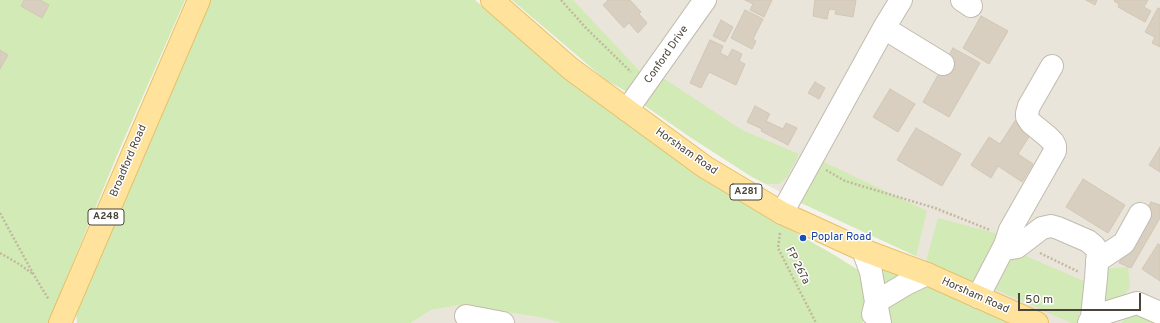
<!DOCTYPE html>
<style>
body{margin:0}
#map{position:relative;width:1160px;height:323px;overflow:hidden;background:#f6f3ec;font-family:Overpass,sans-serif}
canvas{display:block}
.scale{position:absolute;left:1018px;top:293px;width:123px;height:18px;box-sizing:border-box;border:2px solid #4b4439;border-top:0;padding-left:5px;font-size:12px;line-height:14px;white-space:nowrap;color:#4b4439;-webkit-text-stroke:3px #fff;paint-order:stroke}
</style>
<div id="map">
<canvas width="1160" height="323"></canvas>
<div class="scale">50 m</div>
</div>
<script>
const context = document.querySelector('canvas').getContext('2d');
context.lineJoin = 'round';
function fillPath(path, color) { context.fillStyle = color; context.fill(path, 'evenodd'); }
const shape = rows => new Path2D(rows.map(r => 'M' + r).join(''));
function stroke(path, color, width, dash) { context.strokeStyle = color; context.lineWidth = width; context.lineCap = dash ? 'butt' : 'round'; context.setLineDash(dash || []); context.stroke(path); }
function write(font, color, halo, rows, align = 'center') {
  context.font = font + ' Overpass,sans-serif'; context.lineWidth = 3; context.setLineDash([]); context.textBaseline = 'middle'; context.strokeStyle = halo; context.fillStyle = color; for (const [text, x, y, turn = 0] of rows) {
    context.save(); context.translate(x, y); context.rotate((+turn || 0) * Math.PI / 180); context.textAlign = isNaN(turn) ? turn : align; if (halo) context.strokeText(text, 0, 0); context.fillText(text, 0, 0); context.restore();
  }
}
const residential = shape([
 [512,0,1160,0,1160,323,1014,323,930,283,937,266,799,202,752,177,690,137,644,105,631,94,606,80],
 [461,305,544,318,560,323,411,323,431,310]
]);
const green = shape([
 [0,0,185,0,118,153,48,323,0,323],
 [207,0,475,0,565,78,671,155,725,192,836,256,858,270,867,288,863,323,560,323,544,318,461,305,431,310,411,323,77,323,76,312],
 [512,0,573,0,644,76,631,94,606,80],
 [660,76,742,130,799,154,787,177,779,184,767,184,752,177,690,137,644,105],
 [822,161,927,211,916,256,799,202],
 [938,218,1006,236,980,286,926,261],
 [1010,249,1088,283,1077,323,1071,323,990,287],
 [879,267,908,277,886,290,878,284],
 [1128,267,1130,287,1124,296,1096,311,1102,269],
 [930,283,1014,323,886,323,886,303],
 [1136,312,1160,323,1120,323]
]);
const building = shape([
 [24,0,40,0,49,5,42,18,21,6,24,0],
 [608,0,630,0,641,12,639,14,647,23,638,33,629,23,624,28,603,5,608,0],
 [745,0,772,0,764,17,750,10,753,4,745,0],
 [815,0,856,0,853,17,835,14,836,10,829,9,827,19,813,16,815,0],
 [1086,0,1097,0,1095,5,1086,0],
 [1115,0,1148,0,1144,7,1151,11,1145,22,1118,7,1119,4,1114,1,1115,0],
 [1158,8,1160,9,1160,47,1152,43,1155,37,1145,32,1158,8],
 [745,10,763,19,753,39,756,41,752,49,731,38,745,10],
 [981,16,1008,31,989,64,963,48,981,16],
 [721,20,733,27,725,42,713,36,721,20],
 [710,40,723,46,720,53,728,57,732,49,742,54,739,61,745,64,736,85,709,72,701,88,690,83,710,40],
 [953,48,980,63,949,117,923,102,953,48],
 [0,50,8,55,0,69,0,50],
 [815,82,825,88,819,99,808,93,815,82],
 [890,89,915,104,898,132,873,117,890,89],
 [755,106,770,114,766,121,783,129,786,123,797,128,788,145,761,131,762,129,747,122,755,106],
 [1015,121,1032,132,1018,154,1033,164,1022,182,998,166,991,178,971,165,989,137,1000,144,1015,121],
 [916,128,961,154,942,186,897,160,916,128],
 [1160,147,1160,172,1149,165,1160,147],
 [1083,179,1125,205,1108,233,1066,207,1083,179],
 [1151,202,1160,205,1160,218,1131,268,1119,263,1151,202],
 [1158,244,1160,245,1160,281,1142,269,1158,244]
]);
const path = shape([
 [561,0,585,27,631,72],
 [826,170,845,181,935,208,990,230],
 [0,213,34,275,49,300],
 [780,233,778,248,816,323],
 [0,253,19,264,33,274],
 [1040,253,1079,272]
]);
const minor = shape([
 [962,0,971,6],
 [884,28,943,64],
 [627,110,705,0],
 [782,213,884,28,901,0],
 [1003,249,1017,247,1042,228,1051,226,1058,228,1088,241,1094,246,1098,251,1096,278,1092,317,1089,323],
 [863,250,871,272,876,302,873,314],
 [1097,261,1124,243,1140,214],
 [978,297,1005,245,1010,230,1055,151,1055,146,1053,142,1047,136,1031,123,1027,117,1027,113,1029,106,1052,66],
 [466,316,503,323],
 [1092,317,1137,303,1160,313],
 [880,323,876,302,906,284,927,274]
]);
const major = shape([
 [492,0,571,69,627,110,705,167,782,213,863,250,927,274,1037,323],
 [60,323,199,0]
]);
const markers = [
 [803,238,4,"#1a4fb4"]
];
const shields = [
 [746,192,32],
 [106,217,36]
];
const shieldNames = [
 ["A281",746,192],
 ["A248",106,217]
];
const streetNames = [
 ["Conford Drive",667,55,-55],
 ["Horsham Road",686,152,35],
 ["Broadford Road",129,161,-67],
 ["FP 267a",797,266,63],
 ["Horsham Road",975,296,24]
];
const transitNames = [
 ["Poplar Road",811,238]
];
fillPath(residential, '#eae5da');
fillPath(green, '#d2eab5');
fillPath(building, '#d8cfc1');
stroke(building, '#d3c7b4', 1);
stroke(minor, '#c2bbae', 24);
stroke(major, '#e6c16a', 24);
stroke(path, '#c4b79f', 2.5, [2, 2]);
stroke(minor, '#fff', 22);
stroke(major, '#ffe39c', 22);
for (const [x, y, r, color] of markers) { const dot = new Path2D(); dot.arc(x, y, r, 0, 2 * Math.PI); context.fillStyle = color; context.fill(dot); stroke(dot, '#fff', 1.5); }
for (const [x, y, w] of shields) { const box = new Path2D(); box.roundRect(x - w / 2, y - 8, w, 16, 3); context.fillStyle = '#fff'; context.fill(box); stroke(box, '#4b4439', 1); }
write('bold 10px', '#4b4439', null, shieldNames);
write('11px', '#4b4439', '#fff', streetNames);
write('11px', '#164399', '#fff', transitNames, 'left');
</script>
